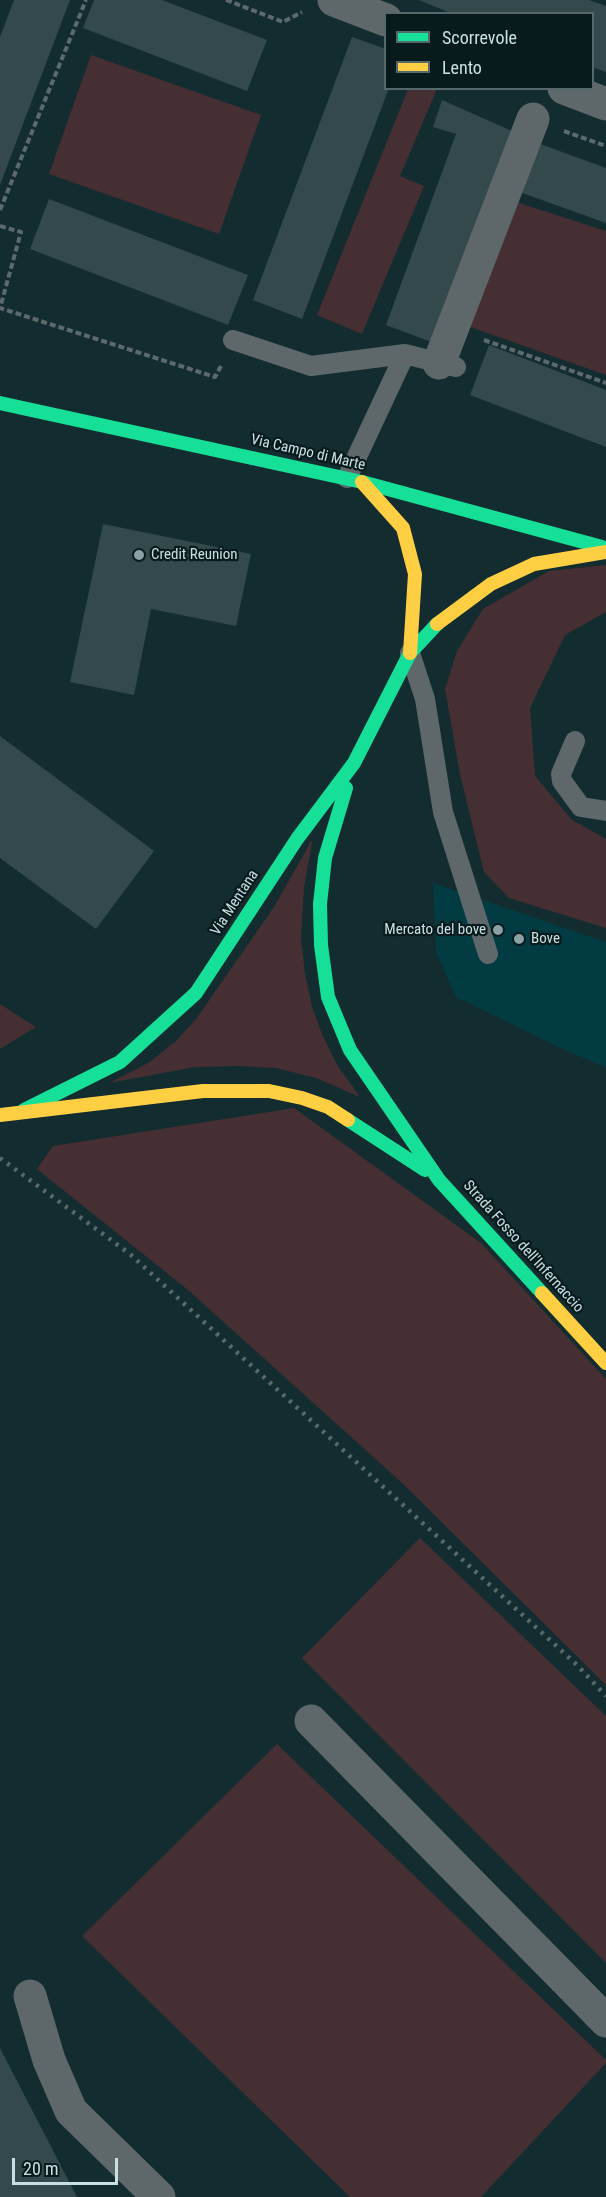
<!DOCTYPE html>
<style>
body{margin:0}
#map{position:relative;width:606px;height:2197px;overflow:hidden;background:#122c2f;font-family:"Roboto Condensed",sans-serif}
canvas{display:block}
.legend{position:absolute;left:384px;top:12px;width:210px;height:78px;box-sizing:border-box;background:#081a1c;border:2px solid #55696c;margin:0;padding:8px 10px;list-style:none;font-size:18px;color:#c9e0e3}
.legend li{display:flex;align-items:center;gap:12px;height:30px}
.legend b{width:30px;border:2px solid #55696c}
.scale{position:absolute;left:12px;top:2158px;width:106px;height:27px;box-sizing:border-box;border:3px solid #c9e0e3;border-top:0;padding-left:8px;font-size:18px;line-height:21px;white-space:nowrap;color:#c9e0e3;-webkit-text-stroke:4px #081a1c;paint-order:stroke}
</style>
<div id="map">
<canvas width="606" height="2197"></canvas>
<ul class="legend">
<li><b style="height:8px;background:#16e098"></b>Scorrevole</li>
<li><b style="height:8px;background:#ffcf43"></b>Lento</li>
</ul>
<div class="scale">20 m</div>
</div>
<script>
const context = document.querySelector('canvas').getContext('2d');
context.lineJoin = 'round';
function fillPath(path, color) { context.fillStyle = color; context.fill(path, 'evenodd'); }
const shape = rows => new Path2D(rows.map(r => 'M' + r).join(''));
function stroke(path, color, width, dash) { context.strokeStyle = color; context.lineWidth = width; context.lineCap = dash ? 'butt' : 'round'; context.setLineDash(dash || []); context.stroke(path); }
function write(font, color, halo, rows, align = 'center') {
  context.font = font + ' "Roboto Condensed",sans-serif'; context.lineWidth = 4.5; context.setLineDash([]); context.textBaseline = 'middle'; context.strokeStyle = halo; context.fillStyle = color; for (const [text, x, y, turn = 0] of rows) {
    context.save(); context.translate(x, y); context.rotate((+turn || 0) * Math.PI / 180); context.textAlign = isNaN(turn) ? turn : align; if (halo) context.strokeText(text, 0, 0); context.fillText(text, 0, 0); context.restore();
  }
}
const built = shape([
 [433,883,606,942,606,1067,567,1051,456,997,436,952]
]);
const green = shape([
 [91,55,261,115,219,234,49,174],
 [408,89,437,89,400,176,424,186,362,334,317,315],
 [516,202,606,231,606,375,462,324],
 [606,565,606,612,565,635,530,708,535,776,572,820,606,839,606,928,509,898,484,872,460,774,445,689,457,651,483,609,549,571],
 [313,838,304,887,301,938,305,974,312,1007,322,1034,337,1065,360,1097,316,1078,276,1068,241,1066,195,1067,109,1083,150,1062,176,1041,196,1019,274,907],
 [0,1004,36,1027,0,1049],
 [294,1108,481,1243,606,1379,606,1685,400,1481,188,1290,37,1169,53,1146],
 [420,1538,606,1716,606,1963,302,1658],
 [277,1744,606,2060,606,2063,481,2197,350,2197,82,1936]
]);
const building = shape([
 [14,0,70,0,0,185,0,37],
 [94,0,162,0,267,40,247,91,83,28],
 [419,0,589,0,606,6,606,72,592,67,592,14,453,14],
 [352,37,386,49,386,88,389,88,302,319,253,300],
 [442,100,512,131,434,343,386,325,456,134,433,127],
 [532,141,606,168,606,223,514,190],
 [49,199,248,275,228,325,30,249],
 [489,345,606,390,606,447,470,395],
 [103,524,251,554,236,626,151,609,134,695,70,682],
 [0,736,154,851,96,929,0,858],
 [0,2048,77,2197,0,2197]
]);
const path = shape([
 [226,0,283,22,302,12],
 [564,131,606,146],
 [0,210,86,0],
 [0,226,21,232,0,308,215,377,221,366],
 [484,340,606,383]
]);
const lane = shape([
 [233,340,311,366,405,354,347,478],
 [405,354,456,367],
 [410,653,425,699,443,812,488,954],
 [575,741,561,774,562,781,581,807,606,811]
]);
const street = shape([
 [334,0,386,20],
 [564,88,606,104],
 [439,363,533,119],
 [311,1721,606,2021],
 [30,1996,49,2060,71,2111,159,2197]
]);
const fast = shape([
 [0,403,362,482,602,547],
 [346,788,325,858,320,904,321,945,328,997,350,1050,439,1180,542,1293],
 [24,1110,120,1062,196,993,297,839,354,763,410,653,437,624],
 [348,1120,425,1170]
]);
const slow = shape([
 [362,482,403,528,415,574,410,653],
 [437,624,491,584,534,564,606,552],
 [0,1115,203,1091,269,1091,302,1098,328,1107,348,1120],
 [542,1293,606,1363]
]);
const rail = shape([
 [0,1158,130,1254,577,1665,606,1696]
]);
const markers = [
 [139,555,6,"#89a1a4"],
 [498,930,6,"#89a1a4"],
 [519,939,6,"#89a1a4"]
];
const streetNames = [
 ["Via Campo di Marte",308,453,13],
 ["Via Mentana",235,903,-57],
 ["Strada Fosso dell'Infernaccio",523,1247,48]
];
const poiNames = [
 ["Credit Reunion",151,555],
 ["Mercato del bove",486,930,"right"],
 ["Bove",531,939]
];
fillPath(built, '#023c42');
fillPath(green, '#462f33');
fillPath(building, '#34494c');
stroke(path, '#5d696a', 4, [6, 3]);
stroke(lane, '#5e686a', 20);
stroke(street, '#5e686a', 33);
stroke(fast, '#16e098', 14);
stroke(slow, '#ffcf43', 14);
stroke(rail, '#5c696b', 4.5, [3, 6]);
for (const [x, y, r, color] of markers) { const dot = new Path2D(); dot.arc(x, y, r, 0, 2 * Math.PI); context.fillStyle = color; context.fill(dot); stroke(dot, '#081a1c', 2); }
write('15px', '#c9e0e3', '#081a1c', streetNames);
write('15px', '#c9e0e3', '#081a1c', poiNames, 'left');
</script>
